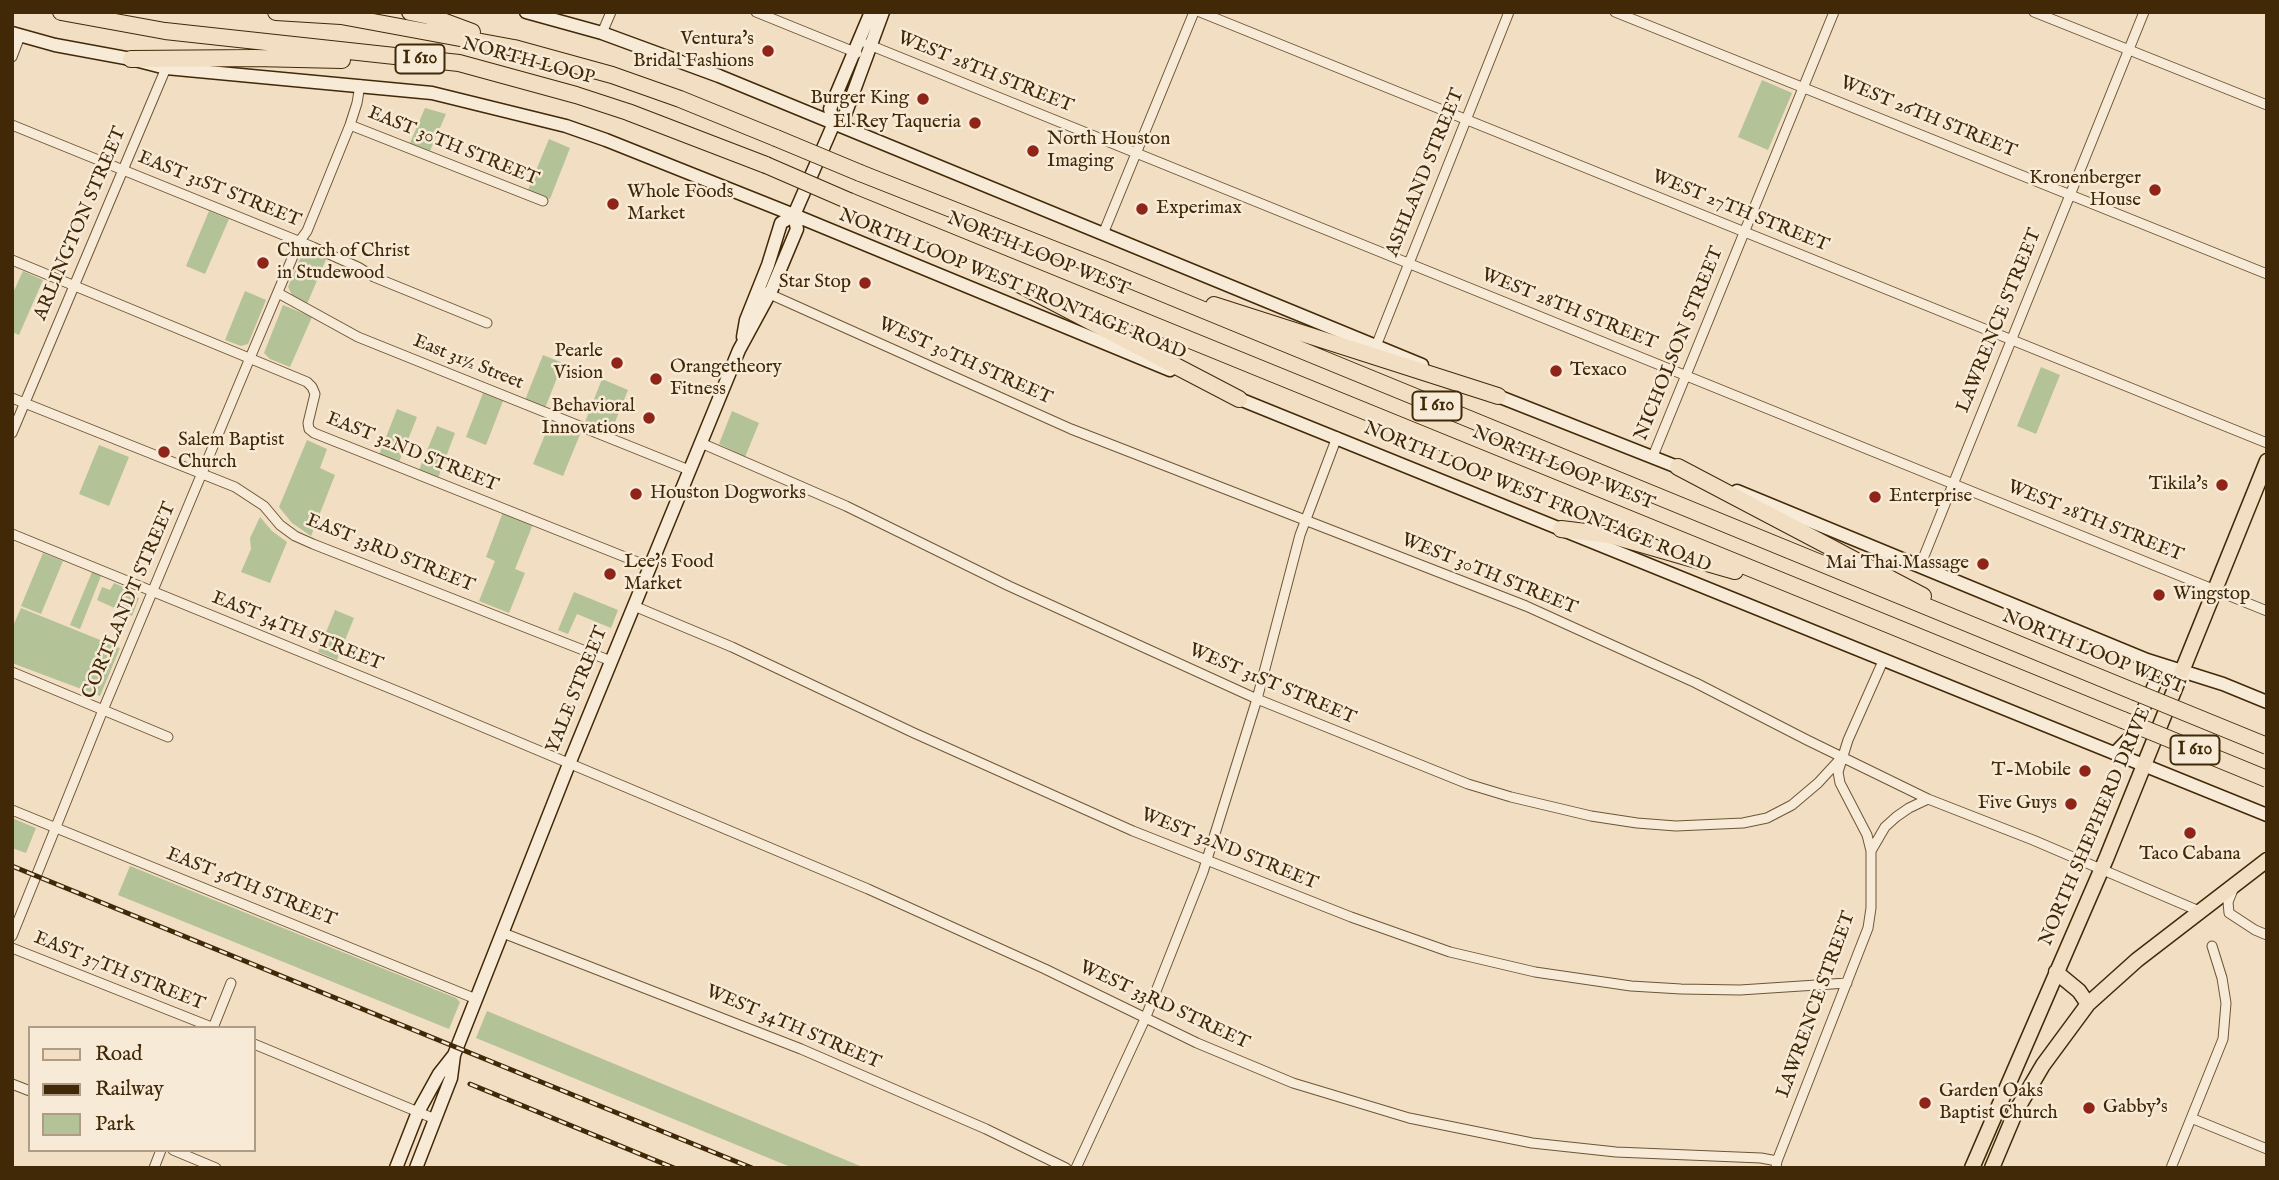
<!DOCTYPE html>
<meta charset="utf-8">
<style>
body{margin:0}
#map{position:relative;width:2279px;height:1180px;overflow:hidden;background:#f2dec2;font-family:"IM FELL English",serif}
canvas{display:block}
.frame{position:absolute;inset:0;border:14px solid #412907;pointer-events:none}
.legend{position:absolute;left:28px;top:1026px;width:228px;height:126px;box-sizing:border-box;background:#f7ead7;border:2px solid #ae9d84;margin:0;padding:9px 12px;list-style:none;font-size:21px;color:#412907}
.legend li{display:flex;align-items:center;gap:14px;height:35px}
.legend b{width:35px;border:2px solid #ae9d84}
</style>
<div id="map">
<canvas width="2279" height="1180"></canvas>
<div class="frame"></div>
<ul class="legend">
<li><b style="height:9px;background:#f2dec2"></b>Road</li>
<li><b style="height:9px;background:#412907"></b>Railway</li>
<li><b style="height:19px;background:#b4c298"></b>Park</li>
</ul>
</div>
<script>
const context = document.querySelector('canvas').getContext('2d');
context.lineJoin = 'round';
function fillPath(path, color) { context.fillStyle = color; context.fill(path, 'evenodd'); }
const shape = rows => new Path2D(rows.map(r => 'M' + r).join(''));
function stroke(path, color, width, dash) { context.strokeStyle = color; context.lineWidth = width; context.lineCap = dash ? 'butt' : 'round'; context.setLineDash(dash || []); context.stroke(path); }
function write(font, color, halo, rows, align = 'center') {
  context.font = font + ' "IM FELL English",serif'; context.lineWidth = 5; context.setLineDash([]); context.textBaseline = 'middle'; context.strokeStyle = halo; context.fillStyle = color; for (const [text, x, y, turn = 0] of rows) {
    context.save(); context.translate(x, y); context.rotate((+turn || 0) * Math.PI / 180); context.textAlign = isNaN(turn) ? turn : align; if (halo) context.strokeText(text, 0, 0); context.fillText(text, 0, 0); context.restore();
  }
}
const green = shape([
 [1762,80,1792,93,1768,150,1738,137],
 [425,108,446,114,430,151,410,143],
 [549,139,570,148,550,199,528,190],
 [209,211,229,219,205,274,186,266],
 [308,253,327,257,307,304,292,295,288,287,302,254],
 [23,271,43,280,19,335,12,332,12,295],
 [245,291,266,300,248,344,241,346,225,340],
 [283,305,312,317,290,367,270,359,264,353],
 [543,355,563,363,545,408,525,400],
 [2041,367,2060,375,2036,434,2017,426],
 [602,379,628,390,611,432,585,422],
 [483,393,503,401,486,445,466,437],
 [397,409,417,417,399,462,379,455],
 [732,411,759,423,745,457,719,444],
 [551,420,581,432,563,476,533,464],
 [437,426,455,433,438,478,419,470],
 [307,440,327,449,320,468,335,475,311,536,292,523,279,507],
 [99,445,129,457,109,506,79,494],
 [503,512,533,524,515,569,525,573,509,613,479,601,495,561,486,557],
 [260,517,272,531,287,542,270,583,241,572,251,549,250,538],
 [43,553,63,561,41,614,21,606],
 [92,572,101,576,80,629,70,625],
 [114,583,137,593,136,597,139,598,132,616,97,600,102,587,110,590],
 [574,592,618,610,611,628,577,614,568,634,558,630],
 [21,608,120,648,100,696,12,663,12,628],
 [335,610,354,618,337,660,318,652],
 [12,818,36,828,26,853,12,848],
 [130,866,456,998,460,1002,449,1029,118,895],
 [487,1011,865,1168,793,1168,476,1038]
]);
const minor = shape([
 [756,12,857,53],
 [1200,12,2267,443],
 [1615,12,2267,274],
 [2034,12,2267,105],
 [602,33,611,12],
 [867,44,2267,611],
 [12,57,20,36],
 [12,125,313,247,358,267,374,277,487,323],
 [350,125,543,201],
 [1103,234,1194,12],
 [12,260,307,382,312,387,315,394,308,423,309,429,314,433,650,567],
 [765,292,1071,429,1526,606,1696,683,1807,740,1928,799,2033,840,2199,911],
 [278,293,358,337,689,470],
 [1376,346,1509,12],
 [12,398,235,487,264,506,280,525,295,536,313,544,611,661],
 [12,433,166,68],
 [701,443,846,506,1009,586,1257,699,1468,784,1511,797,1591,816,1637,823,1676,826,1743,823,1767,818,1792,805,1818,783,1842,757],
 [1653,456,1834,12],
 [12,534,409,696,868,889,1045,969,1197,1043,1293,1083,1409,1118,1532,1143,1616,1152,1761,1158,1777,1161],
 [1920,566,2144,12],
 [634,606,732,647,914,733,1133,831,1351,917,1450,952,1535,972,1631,986,1681,989,1740,990,1847,983],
 [12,672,168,737],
 [12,810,476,999],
 [1871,851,1885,827,1896,817,1909,808,1928,799],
 [2234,887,2228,902,2229,913,2255,930,2267,935],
 [503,933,801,1049,986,1129,1066,1168],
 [12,936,103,710,250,358,299,242,307,231,350,125,357,103,360,85],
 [12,948,214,1028],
 [213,1028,231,983],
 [254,1044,435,1119],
 [12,1084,30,1091],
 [2191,1118,2267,1149],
 [173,1150,216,1168],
 [154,1168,161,1150],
 [1076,1168,1145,1019,1203,872,1257,699,1300,535,1337,437],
 [1776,1168,1777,1161,1868,928,1871,908,1871,851,1867,835,1840,783,1838,772,1848,740,1883,661],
 [2171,1168,2223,1039,2226,1003,2222,978,2212,946]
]);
const secondary = shape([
 [526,12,602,33,719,76,1422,365],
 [12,33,55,45,131,59,166,68,432,93,566,126,606,140,794,215,1170,370],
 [834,123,830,109,871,12],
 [743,337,746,320,768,265,781,223,794,215],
 [1490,393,1685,470],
 [1232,396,2267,815],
 [1737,491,2147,660,2223,684,2267,702],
 [2115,753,2132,735,2155,683,2153,670,2147,660],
 [396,1168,418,1112,439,1074,454,1055],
 [416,1168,451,1078,454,1055,569,764,739,350,771,291,797,229,794,215,834,123,845,115,883,12]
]);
const primary = shape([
 [2056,972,2079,991,2088,1004],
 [1972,1168,2106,859,2267,461],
 [1992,1168,2016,1111,2043,1065,2088,1004,2137,960,2267,860]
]);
const motorway = shape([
 [61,12,165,31,459,63,576,95,628,112,766,165],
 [276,12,341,16,514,48,612,75,680,99,776,138],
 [410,12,429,16,472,32],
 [131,59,254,58,342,60],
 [860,173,1106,270,2135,692],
 [849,201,2123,720],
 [994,265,1013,281,1239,399],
 [1214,305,1498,396],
 [1678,467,1923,596],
 [1561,529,1610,535,1735,571]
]);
const rail = shape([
 [12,866,752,1168],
 [470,1084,674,1168]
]);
const motorwayBridge = shape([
 [776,138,860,173],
 [766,165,849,201],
 [2135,692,2267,746],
 [2123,720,2267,779]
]);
const markers = [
 [768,51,7,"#8f2418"],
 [923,99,7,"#8f2418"],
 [975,123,7,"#8f2418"],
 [1033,151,7,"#8f2418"],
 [2155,190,7,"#8f2418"],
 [613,204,7,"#8f2418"],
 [1142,209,7,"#8f2418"],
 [263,263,7,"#8f2418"],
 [865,283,7,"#8f2418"],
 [617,363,7,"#8f2418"],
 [1556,371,7,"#8f2418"],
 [656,379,7,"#8f2418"],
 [649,418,7,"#8f2418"],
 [164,452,7,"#8f2418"],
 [2222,485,7,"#8f2418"],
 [636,494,7,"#8f2418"],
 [1875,497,7,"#8f2418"],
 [1983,564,7,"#8f2418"],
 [610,574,7,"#8f2418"],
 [2159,595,7,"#8f2418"],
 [2085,771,7,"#8f2418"],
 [2071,804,7,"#8f2418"],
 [2190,833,7,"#8f2418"],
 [1925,1103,7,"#8f2418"],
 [2089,1108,7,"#8f2418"]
];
const shields = [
 [420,59,49],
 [1437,406,49],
 [2195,750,49]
];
const shieldNames = [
 ["I 610",420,59],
 ["I 610",1437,406],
 ["I 610",2195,750]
];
const poiNames = [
 ["Ventura's",754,40,"right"],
 ["Bridal Fashions",754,62,"right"],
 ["Burger King",909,99,"right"],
 ["El Rey Taqueria",961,123,"right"],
 ["North Houston",1047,140],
 ["Imaging",1047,162],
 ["Kronenberger",2141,179,"right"],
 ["House",2141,201,"right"],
 ["Whole Foods",627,193],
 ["Market",627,215],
 ["Experimax",1156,209],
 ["Church of Christ",277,252],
 ["in Studewood",277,274],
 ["Star Stop",851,283,"right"],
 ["Pearle",603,352,"right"],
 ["Vision",603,374,"right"],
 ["Orangetheory",670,368],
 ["Fitness",670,390],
 ["Texaco",1570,371],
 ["Behavioral",635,407,"right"],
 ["Innovations",635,429,"right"],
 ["Salem Baptist",178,441],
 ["Church",178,463],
 ["Tikila's",2208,485,"right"],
 ["Houston Dogworks",650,494],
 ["Enterprise",1889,497],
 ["Lee's Food",624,563],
 ["Market",624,585],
 ["Mai Thai Massage",1969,564,"right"],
 ["Wingstop",2173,595],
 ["T-Mobile",2071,771,"right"],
 ["Five Guys",2057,804,"right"],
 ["Taco Cabana",2190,855,"center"],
 ["Garden Oaks",1939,1092],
 ["Baptist Church",1939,1114],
 ["Gabby's",2103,1108]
];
const streetNames = [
 ["NORTH LOOP",528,62,15],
 ["WEST 28TH STREET",985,73,22],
 ["WEST 26TH STREET",1928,118,22],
 ["EAST 30TH STREET",453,147,22],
 ["ASHLAND STREET",1426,173,-68],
 ["EAST 31ST STREET",219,190,22],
 ["WEST 27TH STREET",1740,212,22],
 ["ARLINGTON STREET",81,224,-67],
 ["NORTH LOOP WEST",1038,255,22],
 ["NORTH LOOP WEST FRONTAGE ROAD",1012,285,22],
 ["WEST 28TH STREET",1569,310,22],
 ["LAWRENCE STREET",2000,321,-68],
 ["NICHOLSON STREET",1680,344,-68],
 ["WEST 30TH STREET",965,362,24],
 ["East 31½ Street",468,363,22],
 ["EAST 32ND STREET",412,453,22],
 ["NORTH LOOP WEST",1563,469,22],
 ["NORTH LOOP WEST FRONTAGE ROAD",1537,498,22],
 ["WEST 28TH STREET",2095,522,22],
 ["EAST 33RD STREET",390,554,22],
 ["WEST 30TH STREET",1489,575,22],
 ["CORTLANDT STREET",130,601,-67],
 ["EAST 34TH STREET",297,632,22],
 ["NORTH LOOP WEST",2093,653,22],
 ["WEST 31ST STREET",1272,685,23],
 ["YALE STREET",578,690,-68],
 ["NORTH SHEPHERD DRIVE",2096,827,-67],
 ["WEST 32ND STREET",1229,850,22],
 ["EAST 36TH STREET",251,888,22],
 ["EAST 37TH STREET",119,972,22],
 ["LAWRENCE STREET",1817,1005,-70],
 ["WEST 33RD STREET",1164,1006,25],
 ["WEST 34TH STREET",793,1028,23]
];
fillPath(green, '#b4c298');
stroke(minor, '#6d5636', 11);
stroke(secondary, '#412907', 15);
stroke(primary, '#412907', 17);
stroke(motorway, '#412907', 18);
stroke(minor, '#f7ead7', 9);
stroke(secondary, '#f7ead7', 12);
stroke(primary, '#f2dec2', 14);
stroke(motorway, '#f2dec2', 16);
stroke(rail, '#412907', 5);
stroke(rail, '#f7ead7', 2.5, [8]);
stroke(motorwayBridge, '#412907', 18, []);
stroke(motorwayBridge, '#f2dec2', 16);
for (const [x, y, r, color] of markers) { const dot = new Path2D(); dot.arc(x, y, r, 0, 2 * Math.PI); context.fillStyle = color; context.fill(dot); stroke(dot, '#f7ead7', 2.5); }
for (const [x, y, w] of shields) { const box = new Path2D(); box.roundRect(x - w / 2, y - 14.5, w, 29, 5); context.fillStyle = '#f7ead7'; context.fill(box); stroke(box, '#412907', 2); }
write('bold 18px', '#412907', null, shieldNames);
write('19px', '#412907', '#f7ead7', poiNames, 'left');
write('19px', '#412907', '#f7ead7', streetNames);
</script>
